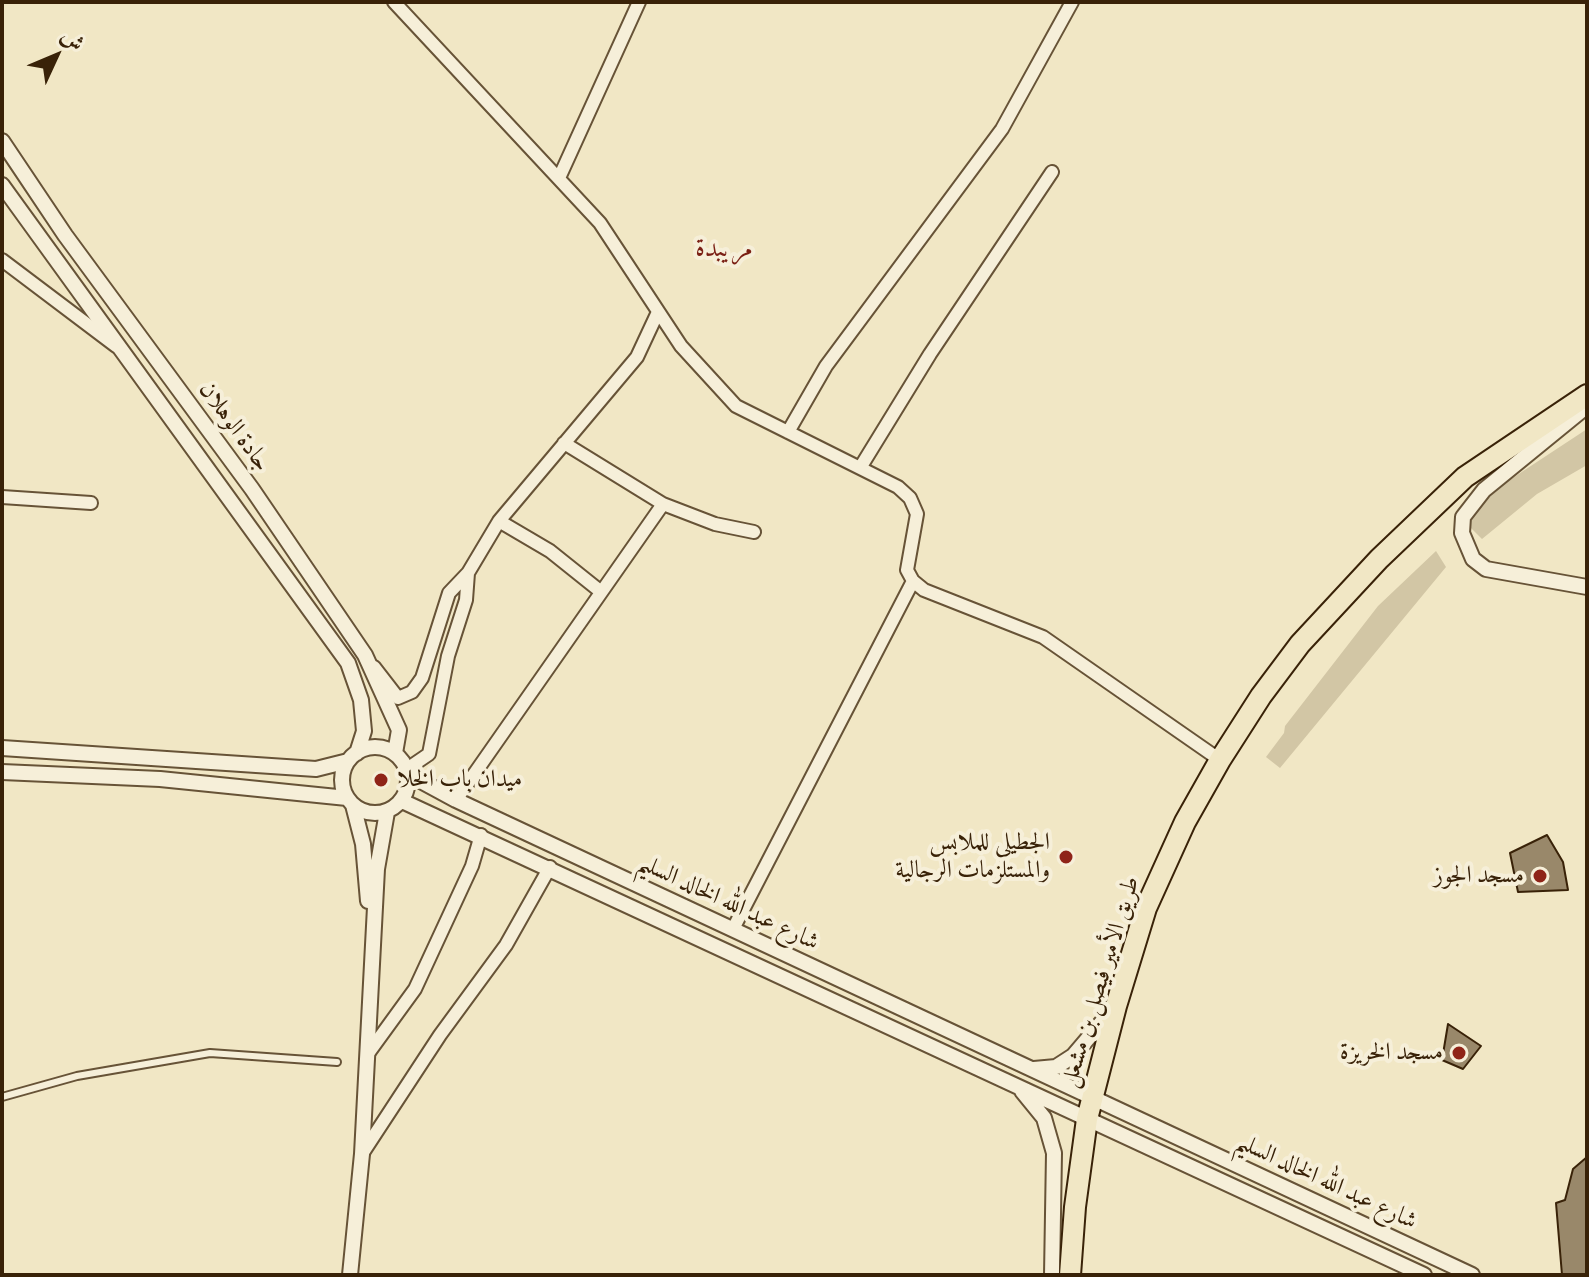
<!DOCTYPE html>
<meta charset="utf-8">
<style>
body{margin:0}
#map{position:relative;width:1589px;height:1277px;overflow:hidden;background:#f1e7c5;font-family:"Gentium Book Plus",Amiri,serif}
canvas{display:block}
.frame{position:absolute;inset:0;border:4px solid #392208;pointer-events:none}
.north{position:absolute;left:16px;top:16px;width:80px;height:80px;-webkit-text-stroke:6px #f6efd9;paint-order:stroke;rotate:46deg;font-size:22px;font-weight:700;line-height:32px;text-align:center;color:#392208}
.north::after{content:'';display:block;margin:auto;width:28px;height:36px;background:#392208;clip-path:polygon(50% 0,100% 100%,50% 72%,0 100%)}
</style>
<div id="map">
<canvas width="1589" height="1277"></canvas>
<div class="frame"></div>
<div class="north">ش</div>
</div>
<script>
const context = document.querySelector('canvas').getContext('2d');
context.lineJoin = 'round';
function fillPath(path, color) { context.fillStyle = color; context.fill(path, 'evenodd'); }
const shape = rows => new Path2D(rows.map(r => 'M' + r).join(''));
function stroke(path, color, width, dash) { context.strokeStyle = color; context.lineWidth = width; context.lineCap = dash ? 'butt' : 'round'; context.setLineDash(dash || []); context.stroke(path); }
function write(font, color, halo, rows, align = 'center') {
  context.font = font + ' "Gentium Book Plus",Amiri,serif'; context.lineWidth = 8; context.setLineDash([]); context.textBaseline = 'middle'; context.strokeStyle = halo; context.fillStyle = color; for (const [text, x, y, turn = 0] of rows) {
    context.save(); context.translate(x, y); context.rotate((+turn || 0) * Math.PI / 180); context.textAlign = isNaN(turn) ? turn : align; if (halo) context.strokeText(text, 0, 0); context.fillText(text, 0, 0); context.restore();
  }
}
const green = shape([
 [1587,429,1587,465,1537,494,1482,539,1470,527,1470,514,1508,481],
 [1436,551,1446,567,1280,768,1266,757,1284,733,1285,726,1378,606]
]);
const building = shape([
 [1547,835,1563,862,1568,890,1518,892,1510,853,1547,835],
 [1448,1024,1481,1046,1463,1069,1442,1060,1448,1024],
 [1587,1157,1587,1275,1562,1275,1556,1203,1565,1200,1573,1169,1587,1157]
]);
const service = shape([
 [2,1097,77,1076,210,1053,337,1062]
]);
const minor = shape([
 [394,2,600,223,681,346,736,406,898,487,910,498,917,514,907,570,913,581,924,590,1043,637,1220,760],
 [559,178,639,2],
 [2,260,116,346],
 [788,432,826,366,1002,129,1072,2],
 [564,443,663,504,715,524,754,532],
 [860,468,930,354,1052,172],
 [2,497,91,503],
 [499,521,550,551,600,591],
 [374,667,398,698,412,692,422,678,449,593,468,573,499,521,637,357,658,312],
 [407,769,429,754,448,656,466,600,468,573],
 [456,800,663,504],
 [733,929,913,581],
 [367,1055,415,989,472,866,481,835],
 [362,1154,440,1035,506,945,550,867]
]);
const tertiary = shape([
 [2,141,65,235,252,489,365,655,399,730,395,753],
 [2,185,348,663,361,700,364,731,357,753],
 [1587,406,1484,490,1463,517,1462,533,1473,559,1486,569,1587,587],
 '342 780a33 33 0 1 1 66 0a33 33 0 1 1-66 0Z',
 [2,748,316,769,348,761],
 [2,772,160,779,347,798],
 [408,774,456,800,1472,1275],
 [402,801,1424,1275],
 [353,805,363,844,368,901],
 [1034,1069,1056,1067,1073,1056,1113,1009],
 [1022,1091,1044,1118,1054,1153,1052,1275],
 [350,1275,362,1154,377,869,387,812]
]);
const trunk = shape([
 [1070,1275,1075,1207,1087,1119,1116,1006,1146,908,1185,822,1220,760,1261,696,1300,644,1379,559,1465,477,1587,395]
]);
const markers = [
 [381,780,8,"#8f2418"],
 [1066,857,8,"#8f2418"],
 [1540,876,8,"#8f2418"],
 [1459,1053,8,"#8f2418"]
];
const streetNames = [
 ["جادة الوهلان",234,427,54],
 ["شارع عبد الله الخالد السليم",728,903,25],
 ["طريق الأمير فيصل بن مشعل",1101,982,-73],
 ["شارع عبد الله الخالد السليم",1326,1182,25]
];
const poiNames = [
 ["ميدان باب الخلا",397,780,"left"],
 ["الجطيلي للملابس",1050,843],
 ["والمستلزمات الرجالية",1050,871],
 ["مسجد الجوز",1524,876],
 ["مسجد الخريزة",1443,1053]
];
const neighbourhoodNames = [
 ["مريبدة",724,249]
];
fillPath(green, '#d2c6a5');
fillPath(building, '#99886a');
stroke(building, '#392208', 2);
stroke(service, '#675337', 10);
stroke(minor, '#675337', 16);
stroke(tertiary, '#675337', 18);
stroke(trunk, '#392208', 24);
stroke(service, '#f6efd9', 6);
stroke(minor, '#f6efd9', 12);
stroke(tertiary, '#f6efd9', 14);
stroke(trunk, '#f1e7c5', 20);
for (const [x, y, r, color] of markers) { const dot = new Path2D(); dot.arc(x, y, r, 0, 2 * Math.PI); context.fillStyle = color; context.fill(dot); stroke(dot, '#f6efd9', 3); }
write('24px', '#392208', '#f6efd9', streetNames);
write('24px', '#392208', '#f6efd9', poiNames, 'right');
write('26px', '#7a1f14', '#f6efd9', neighbourhoodNames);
</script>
